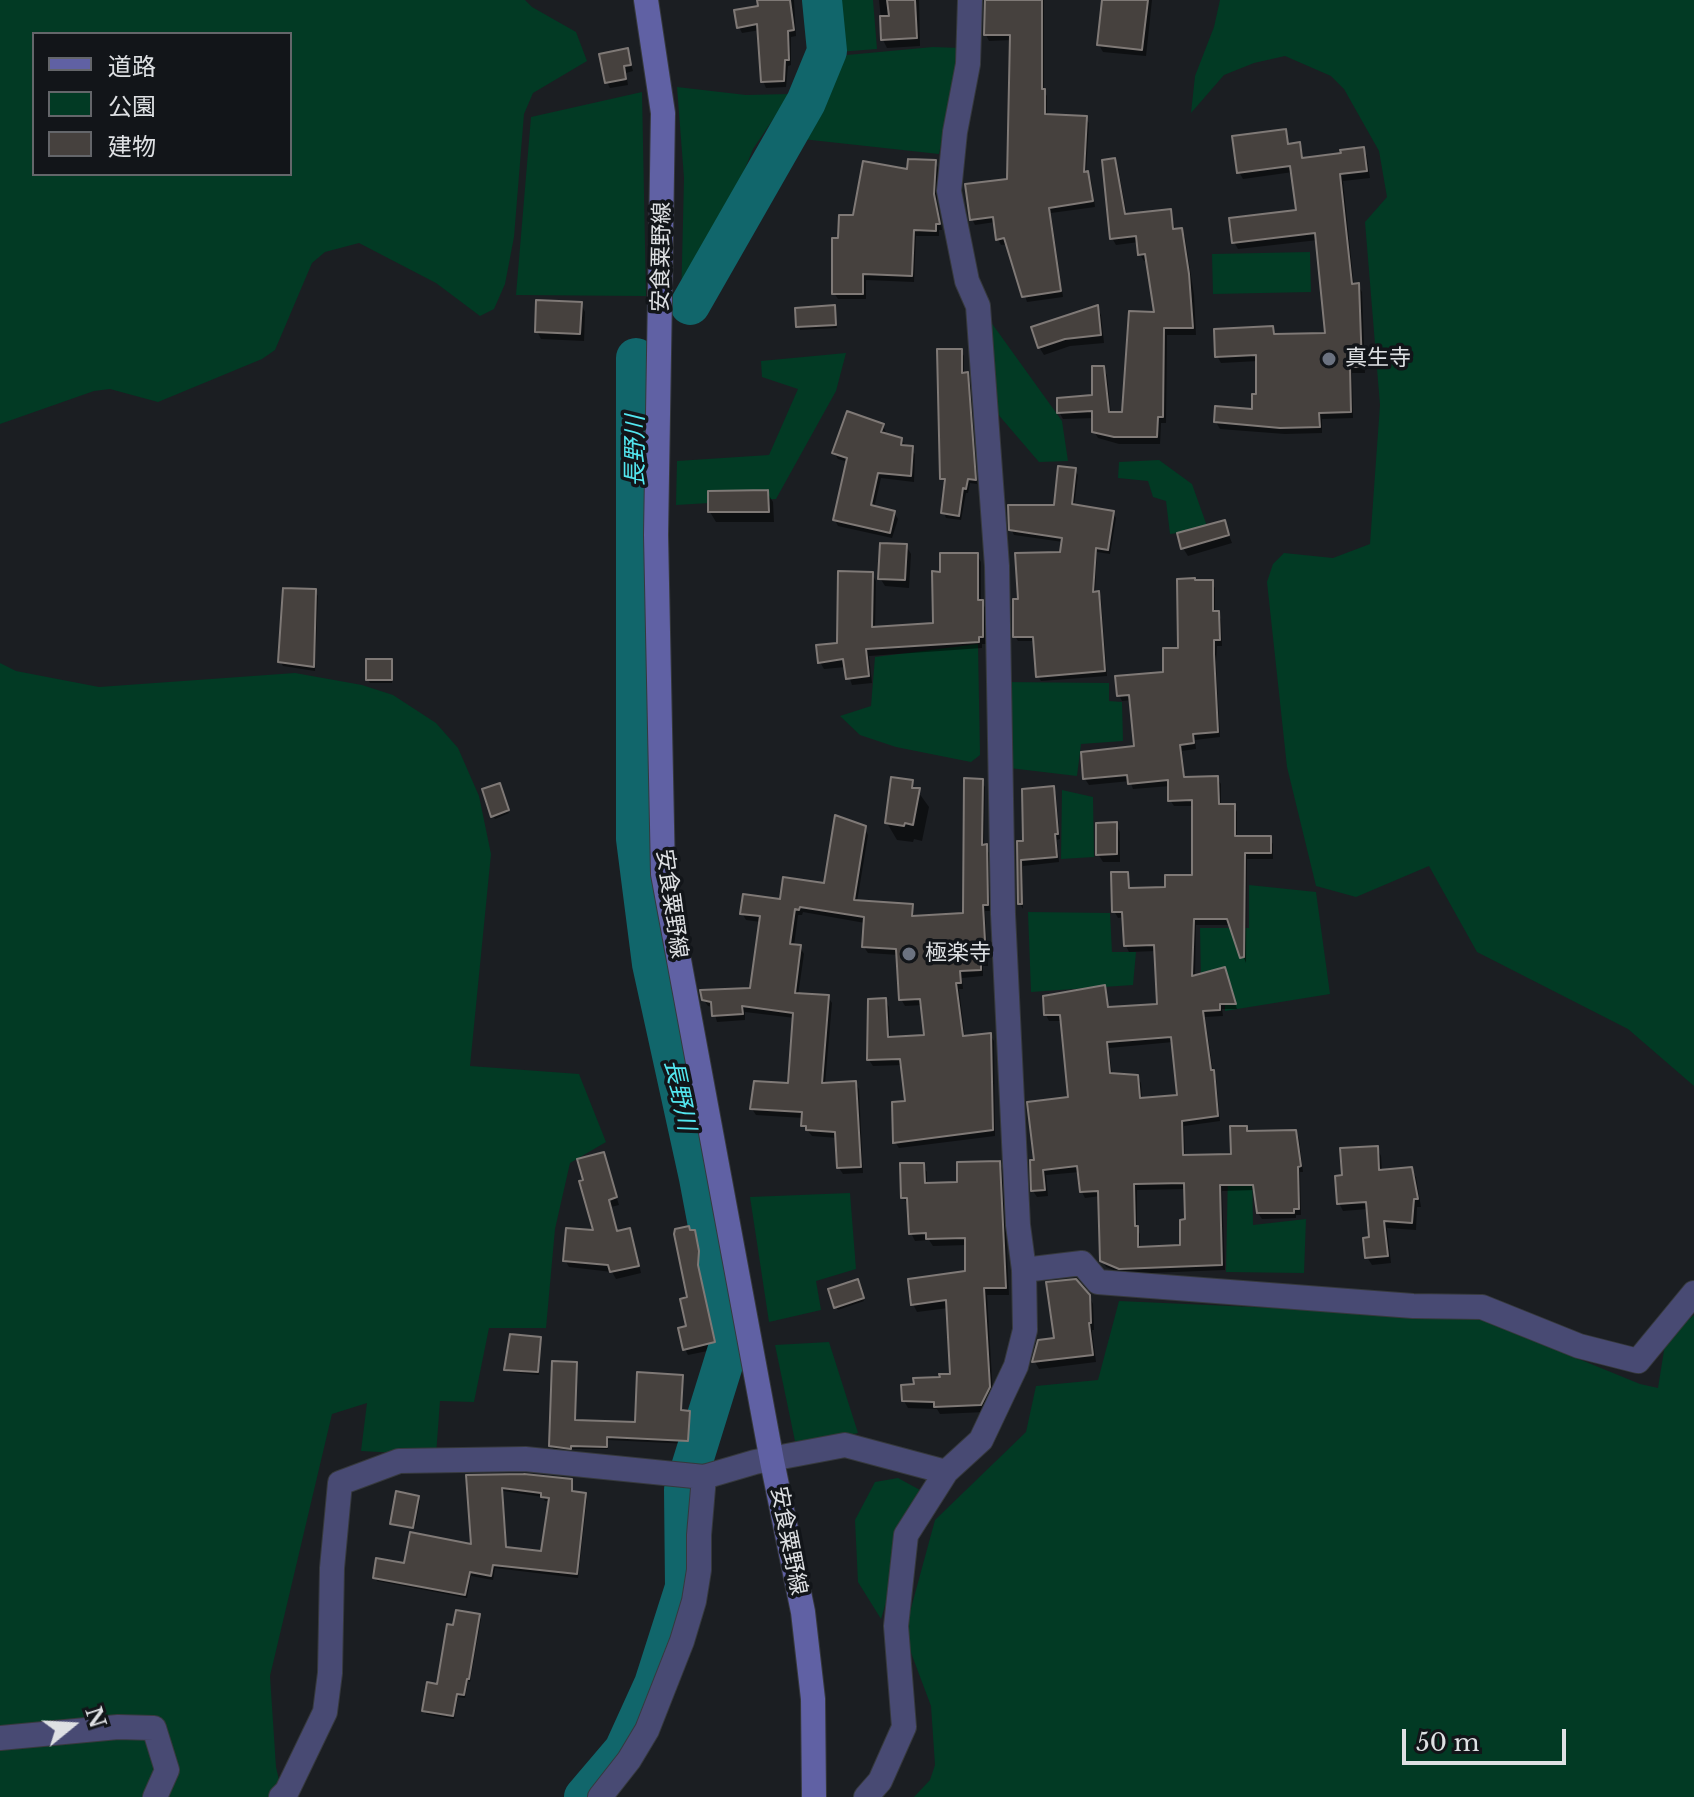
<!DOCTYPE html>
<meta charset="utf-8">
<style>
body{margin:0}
#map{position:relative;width:1694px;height:1797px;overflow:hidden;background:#1b1e22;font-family:"Libre Baskerville","Noto Sans JP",serif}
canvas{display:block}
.legend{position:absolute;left:32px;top:32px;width:260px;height:144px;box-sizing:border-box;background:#121519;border:2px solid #64666a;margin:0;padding:10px 14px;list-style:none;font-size:24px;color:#dee0e3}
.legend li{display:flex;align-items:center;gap:16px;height:40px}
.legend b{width:40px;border:2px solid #64666a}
.north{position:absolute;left:32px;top:1685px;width:80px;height:80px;-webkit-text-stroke:6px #121519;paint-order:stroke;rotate:72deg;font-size:22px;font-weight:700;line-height:32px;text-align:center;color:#dee0e3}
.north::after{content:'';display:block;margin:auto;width:28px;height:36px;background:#dee0e3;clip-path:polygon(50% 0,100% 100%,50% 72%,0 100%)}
.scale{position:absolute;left:1402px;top:1729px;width:164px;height:36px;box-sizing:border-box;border:4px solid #dee0e3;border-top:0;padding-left:10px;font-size:24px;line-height:28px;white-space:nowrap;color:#dee0e3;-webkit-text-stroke:6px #121519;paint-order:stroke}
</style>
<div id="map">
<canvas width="1694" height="1797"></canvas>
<ul class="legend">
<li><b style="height:10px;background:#6061a4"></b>道路</li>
<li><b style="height:22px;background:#023a24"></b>公園</li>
<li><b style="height:22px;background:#46413e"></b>建物</li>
</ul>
<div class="north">N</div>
<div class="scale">50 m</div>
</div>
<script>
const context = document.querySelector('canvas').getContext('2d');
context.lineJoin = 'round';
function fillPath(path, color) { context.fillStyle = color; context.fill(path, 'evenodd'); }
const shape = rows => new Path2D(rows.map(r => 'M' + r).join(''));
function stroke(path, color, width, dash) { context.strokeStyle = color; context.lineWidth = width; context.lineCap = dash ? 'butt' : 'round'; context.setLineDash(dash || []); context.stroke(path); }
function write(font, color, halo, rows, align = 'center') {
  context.font = font + ' "Libre Baskerville","Noto Sans JP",serif'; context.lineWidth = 7; context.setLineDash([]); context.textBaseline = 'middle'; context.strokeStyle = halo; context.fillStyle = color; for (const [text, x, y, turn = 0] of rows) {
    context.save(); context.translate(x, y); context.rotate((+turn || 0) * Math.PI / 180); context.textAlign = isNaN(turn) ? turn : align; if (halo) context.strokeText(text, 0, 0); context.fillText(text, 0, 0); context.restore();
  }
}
const green = shape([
 [0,0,525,0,532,7,576,32,587,61,533,93,524,114,514,237,505,284,494,309,480,316,436,283,359,243,325,252,312,263,275,350,262,359,158,402,110,389,94,391,0,424],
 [290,34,290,174,34,174,34,34],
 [834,0,873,0,877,49,838,52],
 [1220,0,1694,0,1694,1086,1628,1029,1477,952,1429,866,1356,897,1316,886,1287,767,1267,582,1273,564,1284,553,1333,558,1370,544,1380,405,1365,222,1387,197,1379,151,1344,89,1331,76,1285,56,1254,63,1224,75,1191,113,1195,76,1214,27],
 [933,47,960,48,939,154,802,139,847,55],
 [677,87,746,95,790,94,753,149,737,188,722,242,681,304,684,178],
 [642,92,646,296,516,295,531,117],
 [1310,252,1311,292,1213,294,1212,254],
 [988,318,1062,421,1068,461,1039,462,996,412],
 [846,353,836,391,776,499,676,505,677,461,769,455,798,389,762,377,761,361],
 [1159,460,1192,484,1208,529,1170,534,1166,501,1153,497,1148,481,1118,478,1119,462],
 [978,644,980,755,971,762,896,747,860,735,840,716,871,706,875,657],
 [0,663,16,671,99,687,295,673,362,685,393,695,436,723,458,748,479,796,491,854,470,1066,579,1074,606,1142,570,1163,555,1229,546,1328,489,1328,474,1402,440,1401,436,1455,361,1451,367,1403,332,1414,270,1676,276,1767,283,1797,0,1797],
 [1002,682,1109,683,1109,701,1122,702,1123,741,1081,744,1077,776,1001,767],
 [1062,790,1093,797,1094,857,1061,859],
 [1249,885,1316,892,1330,994,1225,1011,1224,978,1201,982,1200,928,1249,928],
 [1028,912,1110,913,1112,952,1136,952,1133,985,1031,992],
 [1228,1170,1252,1170,1253,1225,1306,1219,1304,1273,1226,1272],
 [850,1193,856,1269,816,1281,821,1310,769,1322,750,1197],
 [1119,1301,1476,1317,1640,1384,1658,1388,1666,1338,1694,1315,1694,1797,914,1797,930,1780,935,1765,931,1706,904,1634,935,1520,1026,1432,1036,1386,1098,1380],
 [829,1342,858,1433,796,1446,775,1345],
 [898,1478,920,1490,881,1619,858,1582,855,1520,875,1482]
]);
const shadow = shape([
 [759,0,794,0,796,36,791,37,791,65,788,66,786,87,766,88,763,81,760,30,742,33,739,27,760,8],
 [879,0,919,0,920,46,887,48,883,40],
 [987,0,1044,0,1044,91,1047,96,1047,116,1085,118,1089,123,1086,174,1091,179,1095,207,1051,213,1063,297,1027,302,1008,244,1001,245,998,239,995,222,975,225,972,219,1008,180,1012,40,989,41,986,35],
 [1104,0,1152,0,1146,56,1103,52,1099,45],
 [627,50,633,71,626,73,628,85,610,88,607,82],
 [1285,131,1290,145,1299,144,1304,160,1363,149,1367,156,1370,178,1343,181,1354,286,1358,285,1362,292,1365,373,1352,373,1353,418,1322,419,1322,433,1285,434,1220,429,1216,422,1254,411,1258,397,1258,361,1221,363,1217,356,1272,328,1276,335,1327,335,1318,240,1238,249,1234,242,1298,212,1293,172,1243,179,1239,172],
 [1114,160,1118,167,1127,216,1170,212,1176,231,1181,230,1185,237,1194,295,1196,335,1167,335,1166,423,1161,423,1160,444,1119,444,1098,438,1094,431,1094,418,1063,419,1059,412,1094,397,1103,368,1107,375,1111,414,1124,414,1156,314,1148,260,1144,261,1140,254,1139,242,1116,245,1112,238],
 [935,162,939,169,937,201,942,230,939,230,939,236,916,236,914,282,866,280,866,299,838,299,834,293,840,240,854,217,909,172],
 [581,304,585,312,584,341,541,339,537,331],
 [834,307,837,328,800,330,797,309],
 [1097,307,1101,315,1104,343,1070,346,1044,355,1039,347],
 [961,351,964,356,964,375,970,380,977,484,970,483,968,493,966,493,961,520,946,518,944,513,945,484,942,478],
 [883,426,886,432,885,435,901,440,915,454,914,482,881,478,874,508,894,513,898,519,892,538,838,526,835,520,848,462,838,459,834,453],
 [1075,470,1078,475,1074,507,1113,513,1116,518,1110,554,1097,552,1095,593,1101,598,1107,676,1041,681,1038,676,1035,641,1018,641,1015,636,1020,601,1062,554,1063,542,1014,535,1011,529,1056,507],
 [767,492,773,502,774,522,716,522,710,512],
 [1224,523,1232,543,1188,556,1183,548],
 [906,546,911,554,909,588,885,586,880,578],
 [977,555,981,562,981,601,986,609,986,644,982,644,982,648,869,656,872,683,852,685,846,667,824,669,820,662,838,644,872,574,876,581,875,629,935,625,942,574],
 [1211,582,1215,588,1215,613,1221,619,1222,646,1217,646,1216,662,1220,737,1195,740,1196,749,1182,751,1185,779,1217,778,1221,784,1221,806,1234,806,1237,812,1237,838,1269,838,1273,844,1273,859,1247,859,1246,963,1231,925,1196,925,1195,977,1224,969,1237,1009,1222,1009,1223,1016,1205,1017,1213,1071,1216,1078,1220,1121,1184,1126,1185,1157,1233,1156,1246,1128,1249,1133,1295,1132,1299,1138,1303,1172,1300,1172,1301,1215,1296,1215,1296,1218,1262,1219,1258,1213,1256,1190,1222,1191,1225,1270,1124,1274,1106,1267,1102,1260,1100,1196,1085,1198,1082,1192,1080,1172,1046,1175,1048,1196,1037,1197,1033,1191,1037,1162,1070,1099,1062,1021,1049,1021,1046,1015,1103,988,1110,1009,1159,1006,1156,951,1129,952,1126,946,1124,917,1118,918,1114,911,1127,874,1131,890,1167,889,1194,877,1194,806,1174,806,1170,800,1170,786,1133,789,1130,781,1089,785,1085,779,1136,748,1132,700,1122,701,1119,695,1165,674,1180,650],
 [1173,1042,1180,1097,1142,1100,1141,1083,1137,1077,1112,1075,1109,1048],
 [1186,1189,1187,1221,1182,1247,1140,1249,1140,1234,1137,1229,1137,1190],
 [315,591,318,596,315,671,283,666,280,661],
 [391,661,392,683,370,683,368,680],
 [981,781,985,787,984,846,989,853,990,911,985,911,988,966,983,966,983,976,962,978,963,989,959,989,965,1038,990,1035,994,1041,995,1136,899,1148,895,1142,907,1103,903,1065,873,1066,869,1060,885,1000,889,1007,890,1039,927,1037,923,1005,905,1006,901,999,899,955,868,953,864,947,865,923,803,912,802,915,798,915,794,946,800,947,804,954,798,995,828,997,832,1003,825,1084,855,1083,859,1089,863,1173,843,1174,839,1168,838,1138,812,1136,803,1125,804,1118,756,1115,752,1109,789,1085,795,1018,745,1012,745,1020,717,1022,713,1007,708,1006,704,1000,752,989,761,922,746,920,742,913,825,885,864,828,868,835,857,902,911,906,915,918,965,915],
 [911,782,929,807,922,841,914,839,913,842,897,840,887,823],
 [1053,788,1056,794,1060,839,1057,840,1059,862,1023,866,1023,909,1020,904,1019,843,1025,842],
 [501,789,509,813,495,819,493,816],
 [1115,824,1120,832,1120,862,1103,862,1098,854],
 [1377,1148,1381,1156,1382,1172,1411,1169,1416,1177,1421,1207,1417,1207,1416,1230,1387,1228,1391,1263,1372,1265,1367,1257,1371,1239,1368,1209,1343,1211,1339,1203,1344,1177],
 [603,1154,619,1205,611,1207,618,1233,629,1230,633,1237,641,1273,616,1279,612,1272,569,1267,565,1260,596,1233],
 [999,1163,1003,1170,1009,1295,987,1295,993,1395,985,1412,940,1414,937,1409,908,1408,904,1401,952,1376,948,1308,917,1312,913,1304,967,1273,967,1245,933,1246,929,1240,915,1241,911,1233,909,1205,903,1198,922,1165,927,1172,927,1185,959,1184],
 [691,1232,694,1232,698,1238,702,1259,700,1273,717,1349,688,1355,685,1349,689,1328],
 [859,1285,864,1301,838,1310,836,1307],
 [1089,1296,1093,1304,1094,1330,1092,1330,1096,1362,1039,1369,1035,1362,1056,1340],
 [540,1338,539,1375,508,1372,506,1369],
 [576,1364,576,1422,637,1424,681,1377,682,1412,688,1412,690,1416,689,1444,608,1440,608,1449,553,1449,551,1446],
 [469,1477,570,1481,573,1493,585,1494,587,1499,578,1578,495,1568,493,1580,471,1576,467,1598,377,1581,375,1577,406,1566,473,1546],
 [503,1491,543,1497,545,1501,551,1501,543,1553,507,1549],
 [418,1497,420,1501,415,1527,392,1523],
 [479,1616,481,1619,470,1682,468,1681,465,1698,458,1697,454,1719,426,1714,425,1711,439,1686,455,1627]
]);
const river = shape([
 [690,305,806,102,827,51,822,0],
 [584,1797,624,1750,654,1684,685,1587,684,1490,730,1342,699,1178,652,964,636,839,636,358]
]);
const building = shape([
 [757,0,790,0,794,30,788,31,789,60,785,60,784,81,761,82,757,24,737,28,734,10,758,6,757,0],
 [887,0,915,0,917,38,881,40,880,16,889,16,887,0],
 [985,0,1042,0,1042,89,1045,89,1045,114,1087,116,1084,172,1088,171,1093,201,1049,208,1061,291,1022,297,1004,238,996,240,993,217,970,220,965,184,1007,179,1010,35,984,35,985,0],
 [1102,0,1148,0,1142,50,1097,45,1102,0],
 [628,48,631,65,624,66,626,79,605,83,599,54,628,48],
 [1286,129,1288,144,1300,142,1302,158,1341,153,1340,150,1364,147,1367,171,1340,174,1352,284,1359,283,1362,367,1350,367,1351,412,1319,413,1320,427,1280,428,1214,422,1215,406,1252,409,1252,394,1256,394,1256,355,1215,357,1214,329,1273,326,1274,334,1325,333,1315,233,1232,243,1229,218,1296,210,1290,166,1237,173,1232,136,1286,129],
 [1115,158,1125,214,1171,209,1173,229,1182,228,1189,274,1193,328,1164,328,1163,417,1158,417,1157,437,1114,437,1092,432,1092,411,1057,413,1057,398,1092,395,1092,366,1104,366,1109,412,1122,412,1129,311,1154,312,1145,254,1138,255,1136,236,1110,239,1102,160,1115,158],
 [908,159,936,160,934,194,940,224,936,224,936,231,914,230,912,276,863,274,863,294,832,294,832,238,838,238,839,215,853,215,863,161,907,169,908,159],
 [536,300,582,302,580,334,535,332,536,300],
 [835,305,836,325,796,327,795,308,835,305],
 [1098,305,1101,335,1065,339,1038,348,1031,327,1098,305],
 [937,349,962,349,962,373,968,372,976,480,968,479,966,489,963,488,959,516,941,513,945,479,940,479,937,349],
 [847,411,884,424,881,432,902,438,901,445,913,446,911,476,878,473,871,505,895,511,890,533,833,520,847,458,832,453,847,411],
 [1058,466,1076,468,1072,504,1114,511,1108,550,1096,548,1093,592,1099,591,1105,671,1036,677,1033,637,1013,637,1013,599,1018,599,1015,553,1060,552,1062,538,1009,530,1008,505,1054,505,1058,466],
 [768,490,769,512,708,512,708,491,768,490],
 [1225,520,1229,535,1181,549,1177,533,1225,520],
 [880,543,907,544,905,580,878,579,880,543],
 [940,553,978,553,978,600,983,600,983,637,979,637,979,642,866,649,869,676,846,679,843,659,818,663,816,645,837,643,838,571,873,572,872,627,933,623,932,571,940,572,940,553],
 [1195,578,1195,580,1213,580,1213,611,1219,611,1220,640,1214,640,1214,654,1218,732,1193,734,1194,743,1180,745,1184,777,1218,776,1219,804,1235,804,1235,836,1271,836,1271,853,1245,853,1244,957,1240,958,1227,919,1194,919,1192,976,1225,967,1236,1004,1220,1004,1220,1010,1203,1011,1211,1070,1214,1070,1218,1116,1182,1121,1183,1155,1231,1154,1230,1126,1247,1126,1247,1131,1296,1130,1301,1166,1298,1167,1299,1209,1294,1209,1294,1213,1257,1213,1253,1185,1220,1185,1222,1265,1119,1269,1100,1261,1098,1191,1080,1192,1077,1166,1043,1170,1045,1190,1031,1191,1030,1160,1034,1160,1027,1102,1068,1097,1060,1015,1044,1015,1043,996,1105,985,1108,1007,1157,1004,1154,945,1124,946,1122,912,1112,912,1111,872,1128,872,1129,888,1165,887,1165,875,1192,875,1192,800,1168,801,1168,780,1128,784,1127,775,1083,779,1081,752,1134,746,1129,695,1117,696,1115,676,1163,672,1163,648,1178,648,1177,579,1195,578],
 [1171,1037,1177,1095,1140,1098,1138,1075,1110,1073,1107,1042,1171,1037],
 [1184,1183,1185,1219,1180,1220,1180,1245,1138,1247,1138,1226,1135,1226,1134,1184,1184,1183],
 [283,588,316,589,314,667,278,662,283,588],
 [366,659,392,659,392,680,366,680,366,659],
 [891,777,913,780,912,788,920,788,913,825,905,823,904,826,885,823,891,777],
 [964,778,983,779,982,845,987,844,988,905,983,905,986,959,981,960,981,970,960,971,961,983,956,983,963,1036,991,1033,993,1130,893,1143,892,1102,905,1101,900,1059,867,1060,868,999,886,998,888,1037,924,1035,920,999,899,1000,896,949,862,947,864,917,800,907,799,910,795,909,790,944,801,945,795,993,829,995,822,1083,856,1081,861,1167,837,1168,835,1132,806,1130,806,1126,801,1126,802,1112,750,1109,754,1081,788,1083,793,1013,742,1006,743,1014,712,1016,711,1002,702,1000,700,990,750,988,760,916,740,914,743,894,780,899,783,877,824,883,835,815,866,826,854,900,913,904,912,916,963,913,964,778],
 [500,783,509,810,491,817,482,789,500,783],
 [1054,786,1058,834,1055,834,1057,857,1021,860,1022,904,1018,904,1017,841,1023,841,1022,789,1054,786],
 [1117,822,1117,854,1096,855,1096,823,1117,822],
 [1378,1146,1379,1170,1412,1167,1418,1199,1414,1199,1412,1223,1384,1221,1388,1256,1365,1258,1363,1238,1369,1237,1366,1202,1337,1204,1335,1176,1342,1175,1340,1148,1378,1146],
 [604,1152,617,1197,609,1200,617,1231,630,1228,639,1266,610,1272,608,1265,563,1261,566,1228,593,1230,579,1181,583,1180,577,1159,604,1152],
 [1000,1161,1006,1288,984,1288,990,1387,981,1405,934,1407,934,1402,902,1401,901,1385,914,1384,913,1378,940,1377,939,1374,950,1374,946,1300,911,1305,908,1279,965,1271,965,1238,926,1239,926,1233,909,1234,907,1198,901,1198,900,1163,924,1163,925,1183,957,1182,957,1162,1000,1161],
 [689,1226,690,1230,695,1230,699,1251,698,1265,715,1342,683,1350,678,1328,686,1326,680,1299,687,1297,674,1234,675,1229,689,1226],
 [858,1279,864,1298,834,1308,828,1289,858,1279],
 [1076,1279,1090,1295,1091,1323,1089,1323,1093,1355,1032,1362,1038,1340,1054,1338,1046,1282,1076,1279],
 [510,1334,541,1337,538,1372,504,1370,510,1334],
 [552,1361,577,1362,575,1420,635,1422,637,1372,683,1375,681,1410,690,1411,688,1441,607,1437,607,1447,571,1446,571,1449,549,1446,552,1361],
 [524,1474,572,1479,572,1491,586,1493,577,1574,493,1565,491,1576,470,1572,465,1595,373,1578,376,1558,404,1563,410,1532,471,1544,466,1475,524,1474],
 [502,1488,541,1493,541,1497,549,1498,541,1551,506,1547,502,1488],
 [396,1491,419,1496,413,1528,390,1524,396,1491],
 [456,1610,480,1614,469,1679,467,1679,464,1695,457,1694,453,1716,422,1711,427,1682,437,1684,447,1624,453,1625,456,1610]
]);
const minor = shape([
 [1024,1270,1082,1263,1098,1282,1413,1306,1482,1307,1579,1346,1638,1361,1694,1293],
 [0,1738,118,1727,154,1728,167,1770,155,1797],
 [281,1797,287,1791,325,1712,330,1673,332,1568,340,1483,399,1461,525,1459,704,1477,755,1462,845,1445,946,1472,981,1440,1016,1366,1025,1330,1024,1270,1018,1225,1003,914,997,566,978,306,967,281,949,191,955,132,968,64,970,0],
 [600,1797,629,1760,647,1730,682,1641,694,1601,699,1570,699,1535,704,1477],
 [866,1797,880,1781,904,1727,896,1626,906,1535,946,1472]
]);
const secondary = shape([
 [646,0,663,113,656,535,663,874,772,1461,803,1612,813,1699,814,1797]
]);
const markers = [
 [1329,359,8,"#6b7280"],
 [909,954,8,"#6b7280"]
];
const streetNames = [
 ["安食粟野線",662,257,-89],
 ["安食粟野線",671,904,82],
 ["安食粟野線",788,1541,79]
];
const poiNames = [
 ["真生寺",1345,359],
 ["極楽寺",925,954]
];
const waterNames = [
 ["長野川",636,451,-90],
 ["長野川",679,1095,78]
];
fillPath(green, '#023a24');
fillPath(shadow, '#0007');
stroke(river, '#11666b', 40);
fillPath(building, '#46413e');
stroke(building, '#7f7976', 2);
stroke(minor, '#36393d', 26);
stroke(secondary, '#36393d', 26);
stroke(minor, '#484a73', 24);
stroke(secondary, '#6061a4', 24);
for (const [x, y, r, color] of markers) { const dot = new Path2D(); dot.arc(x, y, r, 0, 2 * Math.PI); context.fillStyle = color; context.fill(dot); stroke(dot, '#121519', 3); }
write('22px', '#dee0e3', '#121519', streetNames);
write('22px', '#dee0e3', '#121519', poiNames, 'left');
write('italic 24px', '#53e7f0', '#121519', waterNames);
</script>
